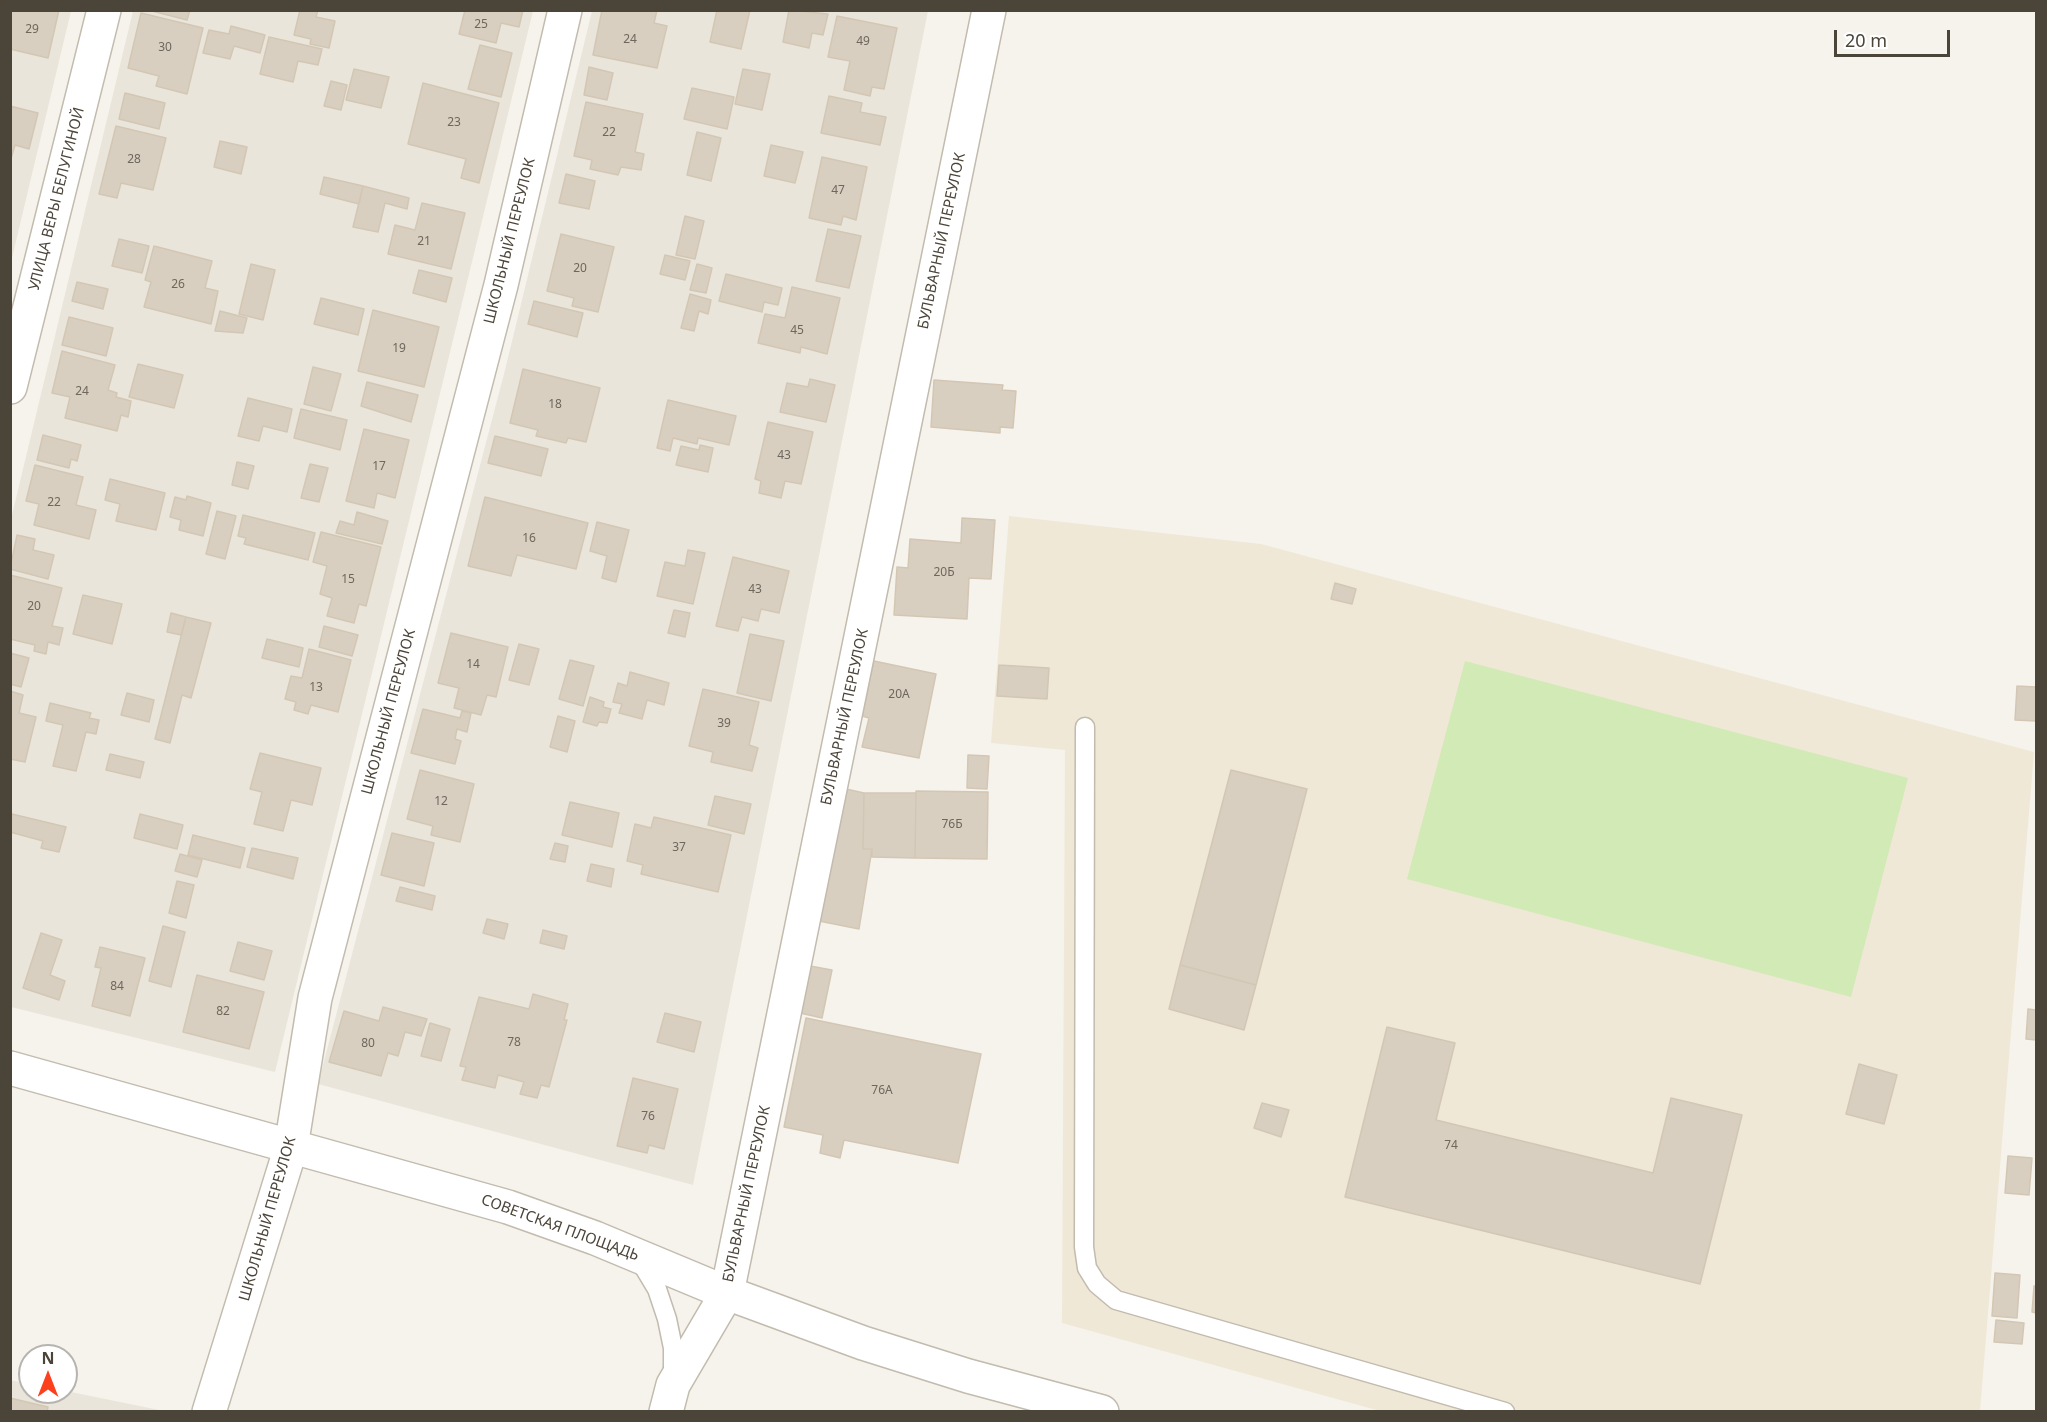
<!DOCTYPE html>
<meta charset="utf-8">
<style>
body{margin:0}
#map{position:relative;width:2047px;height:1422px;overflow:hidden;background:#f6f3ec;font-family:"Noto Sans",sans-serif}
canvas{display:block}
.frame{position:absolute;inset:0;border:12px solid #4b4439;pointer-events:none}
.north{position:absolute;left:18px;top:1344px;width:60px;height:60px;box-sizing:border-box;background:#fff;border:2px solid #b7b4b0;border-radius:50%;rotate:0deg;font-size:16px;font-weight:700;line-height:24px;text-align:center;color:#4b4439}
.north::after{content:'';display:block;margin:auto;width:21px;height:27px;background:#fc3f1d;clip-path:polygon(50% 0,100% 100%,50% 72%,0 100%)}
.scale{position:absolute;left:1834px;top:30px;width:116px;height:27px;box-sizing:border-box;border:3px solid #4b4439;border-top:0;padding-left:8px;font-size:18px;line-height:21px;white-space:nowrap;color:#4b4439;-webkit-text-stroke:4px #fff;paint-order:stroke}
</style>
<div id="map">
<canvas width="2047" height="1422"></canvas>
<div class="frame"></div>
<div class="north">N</div>
<div class="scale">20 m</div>
</div>
<script>
const context = document.querySelector('canvas').getContext('2d');
context.lineJoin = 'round';
function fillPath(path, color) { context.fillStyle = color; context.fill(path, 'evenodd'); }
const shape = rows => new Path2D(rows.map(r => 'M' + r).join(''));
function stroke(path, color, width, dash) { context.strokeStyle = color; context.lineWidth = width; context.lineCap = dash ? 'butt' : 'round'; context.setLineDash(dash || []); context.stroke(path); }
function write(font, color, halo, rows, align = 'center') {
  context.font = font + ' "Noto Sans",sans-serif'; context.lineWidth = 6; context.setLineDash([]); context.textBaseline = 'middle'; context.strokeStyle = halo; context.fillStyle = color; for (const [text, x, y, turn = 0] of rows) {
    context.save(); context.translate(x, y); context.rotate((+turn || 0) * Math.PI / 180); context.textAlign = isNaN(turn) ? turn : align; if (halo) context.strokeText(text, 0, 0); context.fillText(text, 0, 0); context.restore();
  }
}
const residential = shape([
 [11,11,71,11,11,262],
 [133,11,533,11,275,1072,11,1007,11,519],
 [592,11,928,11,693,1185,318,1084,505,370],
 [10,1380,30,1384,30,1392,66,1391,164,1411,11,1411]
]);
const education = shape([
 [1009,516,1261,544,2034,752,1980,1411,1380,1411,1062,1323,1065,750,991,743]
]);
const green = shape([
 [1465,661,1908,778,1851,997,1407,879]
]);
const building = shape([
 [11,10,59,10,48,58,10,49,11,10],
 [148,10,190,10,187,20,148,10],
 [300,10,318,10,316,17,335,21,329,48,310,44,311,39,294,35,300,10],
 [465,10,523,10,519,27,501,23,496,43,459,34,465,10],
 [602,10,657,10,654,23,667,26,657,68,593,55,602,10],
 [717,10,750,10,741,49,710,42,717,10],
 [789,10,828,14,823,35,812,33,809,48,783,42,789,10],
 [141,13,203,28,187,94,156,86,159,76,128,68,141,13],
 [837,16,897,28,884,89,872,87,870,96,844,90,850,61,828,57,837,16],
 [231,26,265,35,260,53,234,46,230,59,203,53,209,30,229,34,231,26],
 [269,37,322,49,318,65,298,61,293,82,260,74,269,37],
 [480,45,512,53,501,97,468,89,480,45],
 [589,67,613,73,607,100,584,95,589,67],
 [354,69,389,77,381,108,346,100,354,69],
 [743,69,770,74,762,110,735,104,743,69],
 [331,81,347,85,341,110,324,106,331,81],
 [423,83,499,103,479,183,461,178,466,159,408,144,423,83],
 [692,88,734,97,727,129,684,119,692,88],
 [125,93,165,103,159,129,119,119,125,93],
 [829,96,862,103,860,112,886,117,880,145,821,133,829,96],
 [586,102,643,114,635,152,644,154,641,170,621,167,618,175,590,169,592,160,574,156,586,102],
 [10,106,38,113,29,149,15,145,10,162,10,106],
 [116,126,166,138,153,190,121,183,117,198,99,194,116,126],
 [697,132,721,138,711,181,687,175,697,132],
 [220,141,247,147,241,174,214,167,220,141],
 [771,145,803,152,795,183,764,176,771,145],
 [822,157,867,167,856,220,843,216,841,225,809,218,822,157],
 [566,174,595,181,589,209,559,203,566,174],
 [324,177,363,186,359,204,320,194,324,177],
 [363,186,409,198,407,209,385,203,378,232,353,227,363,186],
 [422,203,465,213,451,269,388,254,395,225,415,230,422,203],
 [685,216,704,221,695,259,676,255,685,216],
 [828,229,861,236,849,288,816,281,828,229],
 [561,234,614,247,598,312,572,306,574,298,547,291,561,234],
 [119,239,149,246,142,273,112,266,119,239],
 [154,246,212,261,205,288,218,291,211,324,144,307,151,282,145,280,154,246],
 [665,255,690,261,685,280,660,274,665,255],
 [251,264,275,270,263,320,239,314,251,264],
 [697,264,712,268,706,293,690,290,697,264],
 [419,270,452,278,446,302,413,293,419,270],
 [726,274,782,288,778,305,764,302,762,312,719,301,726,274],
 [77,282,108,289,103,309,72,301,77,282],
 [792,287,840,298,827,354,801,347,800,353,758,343,765,314,785,318,792,287],
 [690,294,711,300,708,314,699,311,694,331,681,328,690,294],
 [321,298,364,309,358,335,314,324,321,298],
 [534,301,583,313,577,337,528,324,534,301],
 [373,310,439,327,424,387,358,371,373,310],
 [220,311,247,318,243,333,215,331,220,311],
 [69,317,113,328,106,356,62,345,69,317],
 [62,351,115,365,108,390,117,393,116,397,131,401,128,417,121,415,117,431,65,418,70,397,52,393,62,351],
 [138,364,183,375,174,408,129,397,138,364],
 [313,367,341,374,331,411,304,404,313,367],
 [523,369,600,388,586,442,568,438,566,443,536,436,538,430,510,423,523,369],
 [810,379,835,385,826,422,780,412,787,383,808,387,810,379],
 [934,380,1003,385,1002,390,1016,391,1013,428,1000,427,1000,433,931,427,934,380],
 [367,382,418,395,411,422,361,406,367,382],
 [248,398,292,409,287,432,263,426,259,441,238,436,248,398],
 [668,400,736,416,729,445,698,438,697,444,673,438,670,451,657,448,668,400],
 [301,409,347,420,340,450,294,438,301,409],
 [768,422,813,432,801,484,785,481,781,498,759,493,761,481,755,479,768,422],
 [364,429,409,440,395,498,377,493,374,508,346,501,364,429],
 [43,435,81,445,77,461,71,459,69,468,37,460,43,435],
 [495,436,548,449,541,476,488,463,495,436],
 [700,445,713,448,708,472,676,465,681,446,699,450,700,445],
 [237,462,254,466,248,489,232,485,237,462],
 [310,464,328,468,319,502,301,498,310,464],
 [35,465,83,477,76,505,96,510,89,539,34,525,39,504,26,501,35,465],
 [110,479,165,493,156,530,116,521,120,504,105,500,110,479],
 [187,496,211,503,203,536,179,530,181,520,170,517,175,497,186,500,187,496],
 [485,497,588,523,576,569,517,555,511,576,468,566,485,497],
 [217,511,236,516,225,559,206,554,217,511],
 [357,512,388,521,382,544,336,533,340,521,354,525,357,512],
 [243,515,315,533,308,560,244,544,246,538,238,536,243,515],
 [962,518,995,520,991,579,969,578,967,619,894,615,897,567,908,568,910,539,961,543,962,518],
 [597,522,629,530,616,582,602,578,607,556,590,551,597,522],
 [321,532,381,547,366,606,359,604,354,623,327,616,332,598,320,594,327,566,313,562,321,532],
 [17,535,35,539,33,550,54,555,48,579,10,569,17,535],
 [688,550,705,553,693,604,657,596,665,562,685,566,688,550],
 [733,557,789,571,779,613,761,609,758,621,742,617,738,631,716,626,733,557],
 [10,575,62,588,52,626,63,628,59,645,48,642,46,654,34,651,35,645,10,639,10,575],
 [1335,583,1356,589,1352,604,1331,599,1335,583],
 [83,595,122,604,112,644,73,634,83,595],
 [674,610,690,613,685,637,668,633,674,610],
 [171,613,186,617,181,635,167,632,171,613],
 [186,617,211,623,191,698,182,695,170,743,155,739,186,617],
 [324,626,358,635,352,656,319,647,324,626],
 [451,633,508,647,496,697,487,695,481,715,454,708,459,688,438,683,451,633],
 [750,634,784,641,771,701,737,693,750,634],
 [267,639,303,648,299,667,262,658,267,639],
 [519,644,539,649,529,685,509,680,519,644],
 [309,649,351,660,338,712,311,705,308,714,294,710,296,702,285,699,291,676,302,678,309,649],
 [10,653,29,658,21,687,10,684,10,653],
 [570,660,594,666,583,706,559,699,570,660],
 [874,661,936,674,919,758,862,747,869,718,862,716,874,661],
 [999,665,1049,668,1047,699,997,696,999,665],
 [630,672,669,683,664,705,647,700,642,719,619,713,622,704,613,702,618,683,627,686,630,672],
 [2017,686,2036,687,2036,721,2015,720,2017,686],
 [703,689,759,702,749,745,758,748,752,771,711,762,713,752,689,746,703,689],
 [10,691,23,695,19,713,36,717,25,762,10,759,10,691],
 [127,693,154,700,149,722,121,715,127,693],
 [590,697,604,702,603,707,611,709,607,723,599,722,597,726,583,722,590,697],
 [50,703,91,713,89,718,99,720,96,734,86,732,76,771,53,766,63,725,46,721,50,703],
 [423,709,460,718,462,711,471,713,467,732,457,729,455,739,461,741,455,764,411,753,423,709],
 [558,716,575,721,567,752,550,747,558,716],
 [260,753,321,768,312,805,291,800,283,831,254,824,262,792,250,789,260,753],
 [110,754,144,762,140,778,106,770,110,754],
 [968,755,989,756,987,789,967,788,968,755],
 [420,770,474,784,460,842,431,835,433,826,407,819,420,770],
 [1231,770,1307,789,1256,985,1180,965,1231,770],
 [846,789,864,793,863,849,872,849,859,929,819,921,846,789],
 [916,791,988,792,987,859,915,858,916,791],
 [864,793,916,793,915,858,872,857,872,849,863,849,864,793],
 [715,796,751,804,744,834,708,825,715,796],
 [570,802,619,813,612,847,562,835,570,802],
 [12,814,66,827,59,852,41,848,43,841,10,832,12,814],
 [140,814,183,825,177,849,134,838,140,814],
 [654,817,731,835,718,892,641,874,643,865,627,861,635,824,651,828,654,817],
 [392,833,434,843,424,886,381,875,392,833],
 [193,835,245,848,240,868,188,855,193,835],
 [555,843,568,846,565,862,550,859,555,843],
 [252,848,298,858,293,879,247,867,252,848],
 [180,854,202,860,197,877,175,871,180,854],
 [591,864,614,869,611,887,587,881,591,864],
 [177,881,194,885,186,918,169,913,177,881],
 [400,887,435,896,432,910,396,901,400,887],
 [487,919,508,924,504,939,483,933,487,919],
 [163,926,185,932,171,987,149,981,163,926],
 [543,930,567,936,564,949,540,943,543,930],
 [41,933,62,940,50,975,65,981,59,1000,23,988,41,933],
 [238,942,272,951,264,980,230,971,238,942],
 [100,947,145,958,130,1016,92,1006,101,968,95,967,100,947],
 [1180,965,1256,985,1244,1030,1169,1009,1180,965],
 [810,966,832,970,822,1018,800,1013,810,966],
 [197,975,264,992,249,1049,183,1032,197,975],
 [533,994,568,1004,564,1020,567,1020,549,1087,541,1085,537,1098,520,1094,524,1082,498,1075,495,1088,462,1080,466,1067,460,1066,479,997,529,1009,533,994],
 [383,1007,427,1019,421,1036,405,1032,398,1056,388,1053,381,1076,329,1062,344,1011,379,1021,383,1007],
 [2028,1009,2036,1010,2036,1040,2026,1039,2028,1009],
 [665,1013,701,1022,694,1052,657,1042,665,1013],
 [806,1018,981,1054,958,1163,844,1140,840,1158,820,1153,823,1135,784,1127,806,1018],
 [430,1023,450,1029,441,1061,421,1056,430,1023],
 [1387,1027,1455,1043,1436,1120,1653,1173,1671,1098,1742,1115,1700,1284,1345,1197,1387,1027],
 [1859,1064,1897,1075,1884,1124,1846,1114,1859,1064],
 [633,1078,678,1089,664,1149,649,1145,647,1153,617,1146,633,1078],
 [1262,1103,1289,1110,1281,1137,1254,1128,1262,1103],
 [2008,1156,2032,1158,2029,1195,2005,1193,2008,1156],
 [1995,1273,2020,1275,2017,1318,1992,1316,1995,1273],
 [2034,1286,2036,1286,2036,1313,2032,1312,2034,1286],
 [1996,1320,2024,1323,2022,1344,1994,1342,1996,1320],
 [10,1398,48,1407,47,1412,10,1412,10,1398]
]);
const lane = shape([
 [1085,727,1084,1247,1087,1268,1097,1284,1116,1300,1505,1412],
 [639,1259,657,1289,667,1319,673,1348,673,1378]
]);
const street = shape([
 [10,387,104,10],
 [10,1068,508,1207,595,1238,727,1293,863,1343,968,1376,1102,1412],
 [209,1412,291,1147,315,998,501,285,565,10],
 [666,1412,673,1385,727,1293,989,10]
]);
const numberNames = [
 ["25",481,25],
 ["29",32,30],
 ["24",630,40],
 ["49",863,42],
 ["30",165,48],
 ["23",454,123],
 ["22",609,133],
 ["28",134,160],
 ["47",838,191],
 ["21",424,242],
 ["20",580,269],
 ["26",178,285],
 ["45",797,331],
 ["19",399,349],
 ["24",82,392],
 ["18",555,405],
 ["43",784,456],
 ["17",379,467],
 ["22",54,503],
 ["16",529,539],
 ["20Б",944,573],
 ["15",348,580],
 ["43",755,590],
 ["20",34,607],
 ["14",473,665],
 ["13",316,688],
 ["20А",899,695],
 ["39",724,724],
 ["12",441,802],
 ["76Б",952,825],
 ["37",679,848],
 ["84",117,987],
 ["82",223,1012],
 ["78",514,1043],
 ["80",368,1044],
 ["76А",882,1091],
 ["76",648,1117],
 ["74",1451,1146]
];
const streetNames = [
 ["УЛИЦА ВЕРЫ БЕЛУГИНОЙ",57,199,-76],
 ["ШКОЛЬНЫЙ ПЕРЕУЛОК",510,241,-76],
 ["БУЛЬВАРНЫЙ ПЕРЕУЛОК",942,241,-78],
 ["ШКОЛЬНЫЙ ПЕРЕУЛОК",389,712,-75],
 ["БУЛЬВАРНЫЙ ПЕРЕУЛОК",845,717,-78],
 ["БУЛЬВАРНЫЙ ПЕРЕУЛОК",747,1194,-78],
 ["ШКОЛЬНЫЙ ПЕРЕУЛОК",268,1219,-74],
 ["СОВЕТСКАЯ ПЛОЩАДЬ",560,1228,20]
];
fillPath(residential, '#eae5da');
fillPath(education, '#efe8d6');
fillPath(green, '#d2eab5');
fillPath(building, '#d8cfc1');
stroke(building, '#d3c7b4', 1.5);
stroke(lane, '#c2bbae', 21);
stroke(street, '#c2bbae', 36);
stroke(lane, '#fff', 18);
stroke(street, '#fff', 33);
write('12px', '#6e675b', null, numberNames);
write('15px', '#4b4439', '#fff', streetNames);
</script>
